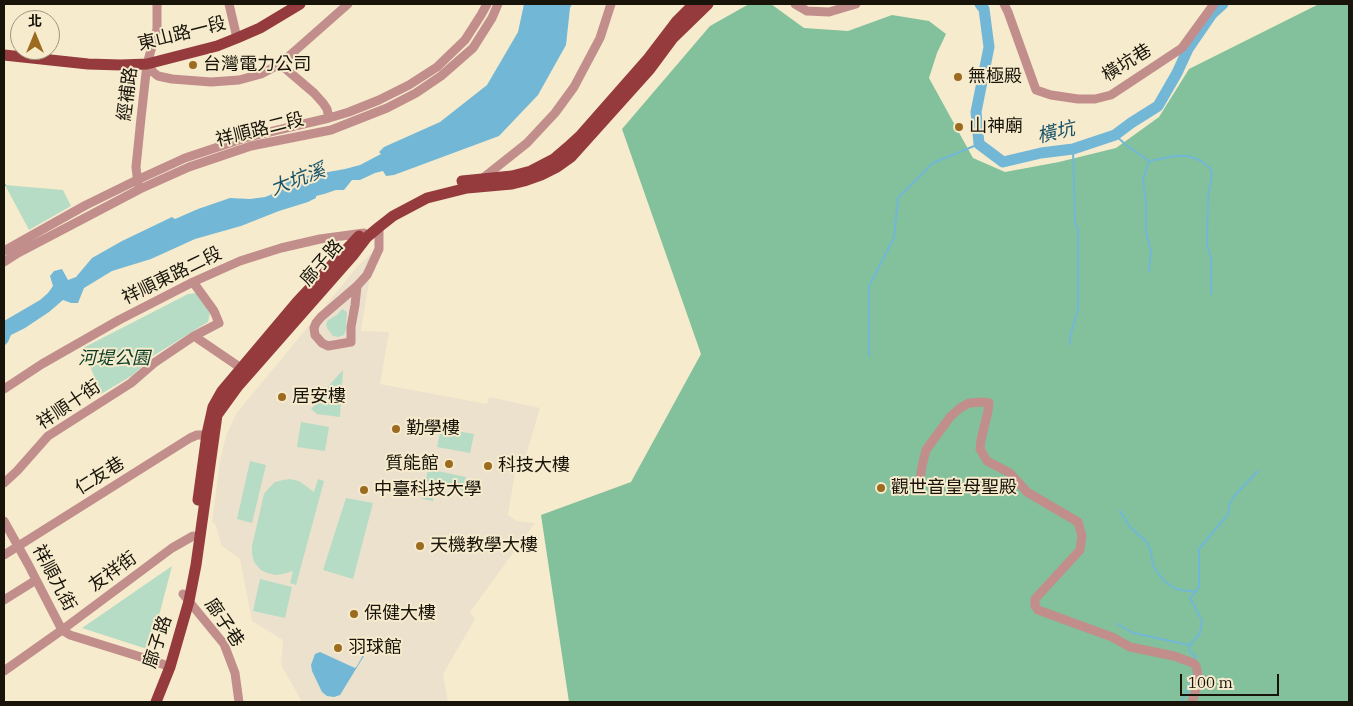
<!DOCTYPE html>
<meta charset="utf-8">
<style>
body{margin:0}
#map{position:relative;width:1353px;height:706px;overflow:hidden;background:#f7ebce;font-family:"IBM Plex Serif","Noto Sans TC",serif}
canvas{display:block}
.frame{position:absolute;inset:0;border:5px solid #181409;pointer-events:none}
.north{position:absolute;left:10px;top:10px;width:50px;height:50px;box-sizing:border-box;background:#f7ebce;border:1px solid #9e957f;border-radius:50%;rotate:0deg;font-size:14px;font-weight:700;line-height:20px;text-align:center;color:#181409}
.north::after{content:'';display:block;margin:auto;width:18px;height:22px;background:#9c6b1f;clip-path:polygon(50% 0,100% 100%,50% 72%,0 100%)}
.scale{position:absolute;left:1180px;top:674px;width:99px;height:22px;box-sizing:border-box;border:2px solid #181409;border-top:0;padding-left:6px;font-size:15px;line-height:18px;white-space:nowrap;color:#181409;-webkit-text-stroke:4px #f7ebce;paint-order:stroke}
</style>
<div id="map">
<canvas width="1353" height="706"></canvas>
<div class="frame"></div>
<div class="north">北</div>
<div class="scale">100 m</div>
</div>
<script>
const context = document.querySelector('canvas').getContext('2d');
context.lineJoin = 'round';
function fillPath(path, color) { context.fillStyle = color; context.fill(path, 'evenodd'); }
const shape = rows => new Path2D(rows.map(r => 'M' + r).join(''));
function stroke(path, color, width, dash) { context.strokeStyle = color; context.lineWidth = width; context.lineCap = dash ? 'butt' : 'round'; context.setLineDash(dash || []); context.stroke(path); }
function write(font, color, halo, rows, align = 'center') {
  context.font = font + ' "IBM Plex Serif","Noto Sans TC",serif'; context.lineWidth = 4; context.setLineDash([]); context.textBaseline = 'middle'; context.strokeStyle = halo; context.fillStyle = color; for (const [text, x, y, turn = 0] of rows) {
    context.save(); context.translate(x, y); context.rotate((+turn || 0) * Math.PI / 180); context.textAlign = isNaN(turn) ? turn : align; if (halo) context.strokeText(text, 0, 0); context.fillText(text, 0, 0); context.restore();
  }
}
const education = shape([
 [374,251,361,331,389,332,380,384,487,404,489,397,540,408,524,462,516,466,508,515,517,521,535,523,470,612,475,619,443,674,448,702,302,702,281,665,283,640,252,621,240,559,222,546,215,524,212,522,220,461,226,436,236,414,358,266]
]);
const green = shape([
 [5,185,63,190,71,206,29,230],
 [196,293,210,313,208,322,153,356,133,375,101,394,83,348,188,294],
 [342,309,347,312,346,329,344,335,338,337,333,336,327,328,326,324,328,320,337,315],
 [343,370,340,417,317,414,311,409,325,394,323,392],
 [301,422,329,427,325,451,297,447],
 [441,428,474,434,470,453,437,447],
 [250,461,266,465,252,523,237,519],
 [428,469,466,477,463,491,436,486,433,501,422,499],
 [290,479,299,481,314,492,318,479,324,481,296,585,290,583,293,571,283,574,276,575,267,573,261,570,254,562,252,553,252,546,264,494,269,488,275,482,283,480],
 [346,498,373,503,353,579,323,570],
 [172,566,150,650,82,628],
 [260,579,292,587,285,618,253,611]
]);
const forest = shape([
 [749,4,771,4,804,28,848,31,892,15,929,21,946,34,937,53,929,78,973,158,1005,172,1059,162,1116,148,1159,117,1189,69,1319,4,1349,4,1349,702,569,702,541,515,631,482,701,354,622,129,710,26]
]);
const water = shape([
 [524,4,572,4,570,8,566,45,538,95,499,136,394,175,386,176,383,171,375,173,360,180,352,180,344,190,336,190,324,194,316,196,316,198,308,202,279,211,241,226,195,239,151,259,112,271,84,288,78,303,71,303,63,300,49,312,25,328,11,335,8,342,4,346,4,321,40,300,48,293,53,286,50,276,54,271,62,269,68,280,76,277,92,258,122,241,172,217,175,219,198,209,230,198,250,199,265,197,278,192,287,181,311,175,345,169,360,165,381,154,379,152,384,147,440,122,487,85,518,32],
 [366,648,368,650,367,651,340,695,334,697,327,696,322,692,312,671,311,665,315,654,320,652,355,668,357,666,366,650]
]);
const stream = shape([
 [1115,135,1125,144,1149,161,1143,180,1146,202,1146,232,1151,252,1149,271],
 [1149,161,1175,156,1188,156,1201,161,1210,168,1212,174,1208,198,1207,245,1211,258,1211,294],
 [4,185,5,185],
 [1070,344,1070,337,1078,309,1078,229,1075,224,1073,149],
 [869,356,869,286,894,238,898,198,933,163,979,144],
 [1120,511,1130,527,1146,541,1151,552,1153,566,1164,581,1176,589,1196,592],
 [1118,624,1133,633,1189,645],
 [1195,660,1196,657,1189,650,1190,645,1200,633,1202,621,1190,598,1196,592,1199,586,1199,549,1228,514,1230,503,1235,495,1258,471],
 [1182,702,1194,672]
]);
const river = shape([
 [980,4,984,9,989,47,976,112,979,144,1003,162,1041,153,1073,149,1115,135,1131,123,1158,106,1177,73,1188,49,1212,14,1223,4]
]);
const minor = shape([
 [229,4,237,38],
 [795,4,807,11,829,12,856,4],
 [1004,4,1008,12,1036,90,1051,95,1078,99,1095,99,1111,95,1182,48,1214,4],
 [147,64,153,72,158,76,172,79,211,82,239,80,261,74,280,64,348,4],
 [280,64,314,93,323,103,327,109,329,118],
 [483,178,527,143,555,113,574,87,600,38,611,4],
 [138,184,136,167,141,118,147,64,157,29,157,4],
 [4,251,86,205,137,180,185,158,248,137,329,118,349,112,379,100,409,85,437,67,465,40,481,15,487,4],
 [4,262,18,253,140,189,189,167,251,146,331,130,387,108,416,93,441,76,473,48,492,18,498,4],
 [357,286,355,305,351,327,351,342,328,346,322,343,315,335,314,328,316,323,321,317,357,286,367,275,379,249,379,227],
 [194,336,241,368],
 [4,389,42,364,119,320,193,282,240,261,281,248,320,239,364,233],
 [4,483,17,471,48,436,131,383,154,363,194,336,219,323,214,311,193,282],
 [915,485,920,480,922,466,926,450,950,417,960,408,969,403,983,402,989,403,988,411,981,440,980,449,987,461,1010,473,1027,492,1078,522,1082,536,1080,550,1035,599,1035,606,1038,610,1112,637,1130,647,1174,656,1193,663,1196,666,1199,680,1192,702],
 [4,521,28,564,62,630,70,635,157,662,170,667],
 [4,555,190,438,197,435,212,435],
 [183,594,224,644,235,673,239,702],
 [4,600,36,580],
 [4,671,62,630,172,548,193,536]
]);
const major = shape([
 [4,55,88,64,121,65,147,64,217,46,237,38,260,28,300,4],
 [462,181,512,176,531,171,554,159,568,147,581,135,647,60,676,22,694,4],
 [198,500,207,434,213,407,222,391,297,302,359,236],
 [156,702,170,667,189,601,196,565,217,415,238,386,354,254,367,237,379,227,393,216,427,198,467,188,512,184,524,181,541,175,557,167,571,157,650,69,673,38,708,4]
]);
const markers = [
 [193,65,5,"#9c6b1f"],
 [958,77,5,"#9c6b1f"],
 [959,127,5,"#9c6b1f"],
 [282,397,5,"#9c6b1f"],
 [396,429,5,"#9c6b1f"],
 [449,464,5,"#9c6b1f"],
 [488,466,5,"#9c6b1f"],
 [881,488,5,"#9c6b1f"],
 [364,490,5,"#9c6b1f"],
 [420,546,5,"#9c6b1f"],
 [354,614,5,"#9c6b1f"],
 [338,648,5,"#9c6b1f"]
];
const streetNames = [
 ["東山路一段",182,34,-14],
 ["橫坑巷",1127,63,-32],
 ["經補路",128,94,-83],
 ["祥順路二段",260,130,-14],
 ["廍子路",322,263,-49],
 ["祥順東路二段",172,276,-26],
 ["祥順十街",69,405,-34],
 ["仁友巷",100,476,-32],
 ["友祥街",113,572,-36],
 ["祥順九街",54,578,62],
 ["廍子巷",224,623,56],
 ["廍子路",158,642,-72]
];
const poiNames = [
 ["台灣電力公司",203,65],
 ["無極殿",968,77],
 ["山神廟",969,127],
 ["居安樓",292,397],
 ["勤學樓",406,429],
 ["質能館",439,464,"right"],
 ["科技大樓",498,466],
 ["觀世音皇母聖殿",891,488],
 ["中臺科技大學",374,490],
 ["天機教學大樓",430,546],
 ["保健大樓",364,614],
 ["羽球館",348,648]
];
const parkNames = [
 ["河堤公園",114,359]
];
const waterNames = [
 ["橫坑",1056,133,-13],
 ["大坑溪",298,180,-21]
];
fillPath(education, '#ece1cc');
fillPath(green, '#b6dcc5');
fillPath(forest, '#82c19c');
fillPath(water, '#72b8d6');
stroke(stream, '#72b8d6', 2);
stroke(river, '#72b8d6', 11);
stroke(minor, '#c28e8c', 9);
stroke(major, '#953b3e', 11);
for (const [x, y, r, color] of markers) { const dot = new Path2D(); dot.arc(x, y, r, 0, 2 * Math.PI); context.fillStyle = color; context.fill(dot); stroke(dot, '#f7ebce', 2); }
write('18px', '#181409', '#f7ebce', streetNames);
write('18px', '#181409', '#f7ebce', poiNames, 'left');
write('italic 18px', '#073b24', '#f7ebce', parkNames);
write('italic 19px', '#1a5368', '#f7ebce', waterNames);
</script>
